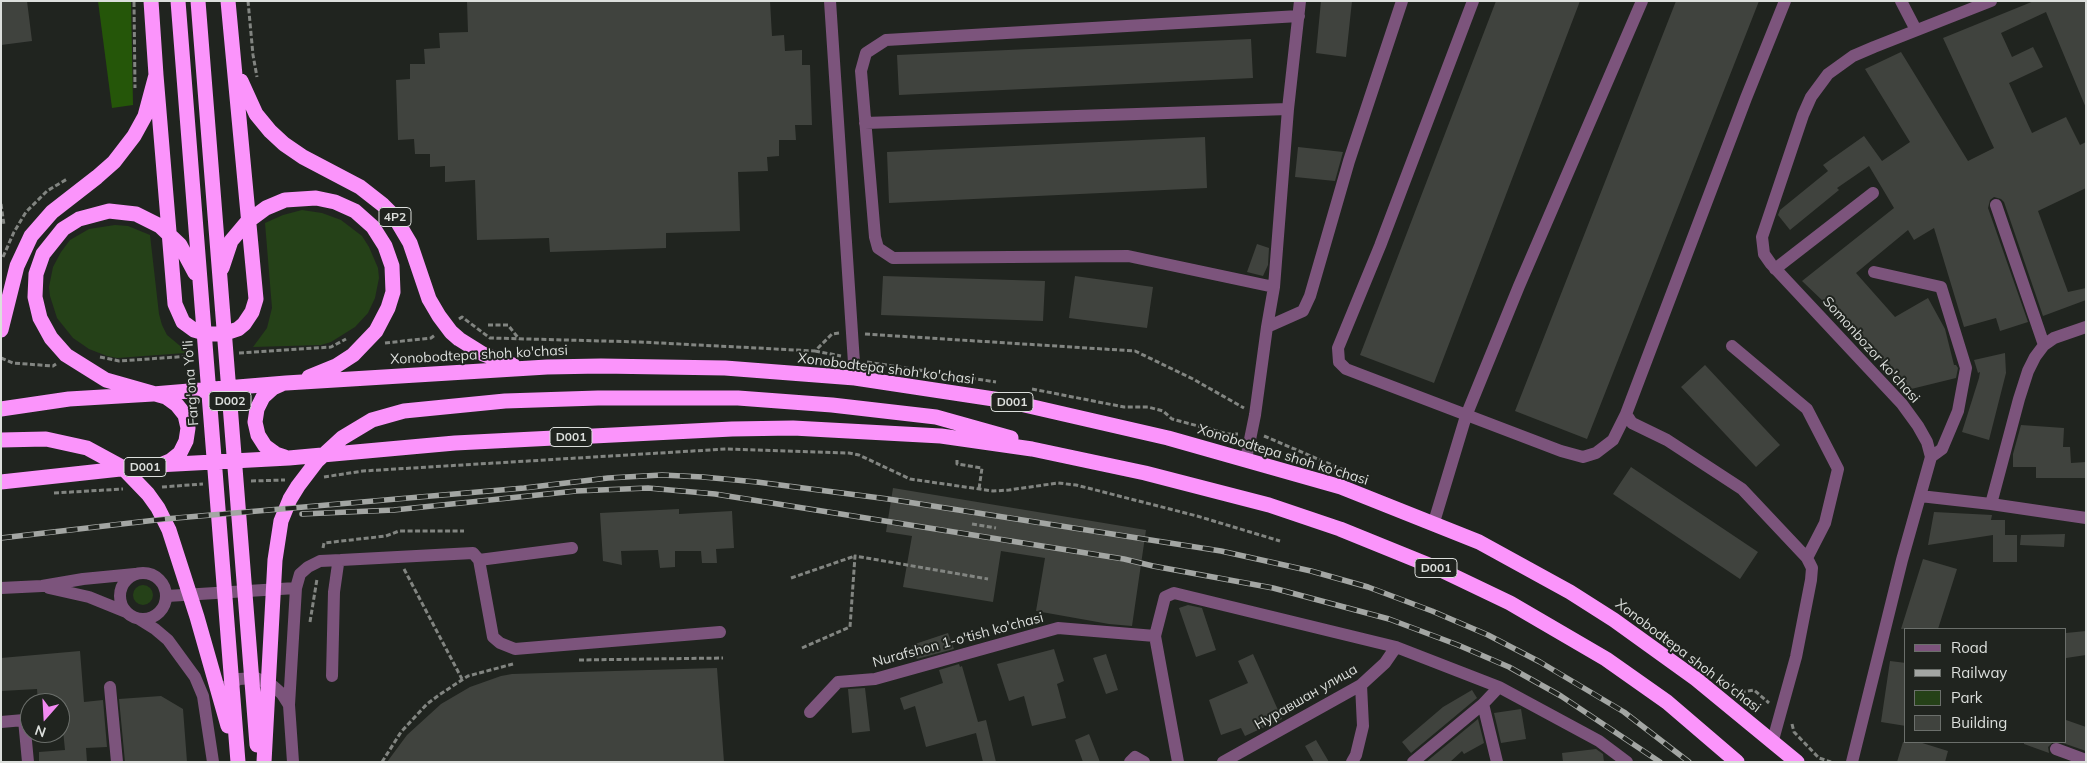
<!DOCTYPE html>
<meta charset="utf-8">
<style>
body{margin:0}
#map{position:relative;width:2087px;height:763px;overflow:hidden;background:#20241f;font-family:Mulish,sans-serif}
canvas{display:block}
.frame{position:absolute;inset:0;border:2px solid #dcdfdc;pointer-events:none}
.legend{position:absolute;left:1904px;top:628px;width:162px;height:115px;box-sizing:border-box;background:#20241f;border:1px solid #6b6f6b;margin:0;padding:6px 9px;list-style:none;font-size:15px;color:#dcdfdc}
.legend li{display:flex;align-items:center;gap:10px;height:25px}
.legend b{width:25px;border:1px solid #6b6f6b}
.north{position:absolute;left:20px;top:693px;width:50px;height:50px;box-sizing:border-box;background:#20241f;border:1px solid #6b6f6b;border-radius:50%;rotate:199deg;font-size:14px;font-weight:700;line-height:20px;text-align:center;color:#dcdfdc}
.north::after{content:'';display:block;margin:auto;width:18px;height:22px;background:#f28af2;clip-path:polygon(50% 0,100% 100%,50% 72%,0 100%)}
</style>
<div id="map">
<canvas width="2087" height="763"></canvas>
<div class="frame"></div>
<ul class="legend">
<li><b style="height:6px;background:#7c547c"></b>Road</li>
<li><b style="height:6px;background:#a3a6a3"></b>Railway</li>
<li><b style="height:14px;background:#254118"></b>Park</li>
<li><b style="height:14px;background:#40433e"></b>Building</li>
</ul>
<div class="north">N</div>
</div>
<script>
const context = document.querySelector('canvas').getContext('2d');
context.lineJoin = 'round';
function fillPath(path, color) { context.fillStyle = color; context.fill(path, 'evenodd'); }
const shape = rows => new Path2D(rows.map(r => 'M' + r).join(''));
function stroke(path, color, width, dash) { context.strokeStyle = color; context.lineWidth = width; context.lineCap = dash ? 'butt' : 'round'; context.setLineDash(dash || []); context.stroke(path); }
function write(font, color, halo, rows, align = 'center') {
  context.font = font + ' Mulish,sans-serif'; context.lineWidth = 4; context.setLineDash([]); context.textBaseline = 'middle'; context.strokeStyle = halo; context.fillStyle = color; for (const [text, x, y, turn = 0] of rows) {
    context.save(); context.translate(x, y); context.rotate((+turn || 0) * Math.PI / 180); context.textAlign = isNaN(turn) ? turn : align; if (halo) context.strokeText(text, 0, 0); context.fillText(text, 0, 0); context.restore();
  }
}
const green = shape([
 [302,210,322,213,341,220,362,236,369,247,378,268,379,278,375,298,368,313,355,327,331,342,321,345,253,347,267,328,272,308,265,223,283,215],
 [115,225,128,226,150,235,159,314,162,325,167,335,185,350,185,353,117,358,107,356,89,349,73,338,57,318,50,296,49,287,53,267,61,252,70,240,89,229],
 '133 595a10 10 0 1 1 20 0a10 10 0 1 1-20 0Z'
]);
const forest = shape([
 [98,1,131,1,133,105,112,108]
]);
const building = shape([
 [1,1,27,1,32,41,1,45],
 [467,1,770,1,772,36,784,35,785,51,802,50,802,65,810,65,812,125,795,125,796,140,779,140,779,156,767,157,768,171,738,172,740,231,666,233,666,248,550,252,549,238,477,240,475,180,445,182,445,166,430,167,430,154,415,154,414,139,398,140,396,80,410,79,410,64,425,64,424,49,440,48,439,33,468,32],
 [1321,1,1352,1,1346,57,1316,53],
 [1496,1,1580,1,1434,383,1360,355],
 [1676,1,1759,1,1587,439,1515,411],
 [2034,1,2086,1,2086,108,2046,12,2001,33,2012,57,2033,47,2043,67,2009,83,2032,133,2066,117,2080,145,2086,142,2086,188,2038,211,2068,292,2086,288,2086,300,2043,316,2004,202,2001,199,1994,197,1990,200,1988,208,2028,322,2000,331,1996,318,1964,327,1934,228,1914,240,1908,230,1856,273,1895,317,1928,298,1945,329,1954,365,1956,365,1958,368,1956,378,1903,391,1871,347,1802,281,1894,208,1869,166,1837,188,1839,190,1790,230,1778,215,1780,210,1828,171,1823,165,1864,136,1882,161,1910,142,1865,69,1901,52,1968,161,1994,148,1943,38],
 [1251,39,1253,78,899,95,897,55],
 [1205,137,1207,188,889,203,887,152],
 [1298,147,1343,152,1335,181,1295,177],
 [1257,244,1269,248,1268,265,1263,276,1247,272],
 [883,276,1045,281,1043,321,881,315],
 [1075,276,1153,287,1147,328,1069,318],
 [2005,353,2006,373,1989,440,1962,432,1979,378,1980,372,1978,373,1974,360],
 [1705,365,1780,445,1756,467,1681,387],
 [2021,425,2064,428,2063,447,2070,447,2071,463,2086,462,2086,478,2036,478,2036,467,2013,467,2013,454],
 [1631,467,1758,552,1740,579,1613,494],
 [893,488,1146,530,1132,626,1109,624,1036,611,1045,558,1001,551,993,602,903,587,912,536,886,532],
 [679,509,679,514,732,511,734,548,716,549,717,563,702,563,701,551,675,551,675,567,660,568,658,550,621,551,622,565,603,561,600,513],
 [1934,512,1992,515,1991,520,2005,520,2005,535,2017,535,2017,562,1993,562,1993,535,1928,545],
 [2065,534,2064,547,2020,545,2021,535],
 [1923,559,1957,569,1938,629,1901,629],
 [1188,605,1202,608,1216,650,1196,657,1179,608],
 [2086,631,2086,655,2066,658,2066,633],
 [948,633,954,649,917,659,912,645],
 [1054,649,1064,681,1057,684,1066,718,1032,726,1024,696,1009,701,997,664],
 [80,651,84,702,103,700,107,747,86,748,87,762,39,762,39,752,65,750,60,700,38,702,37,689,1,691,1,658],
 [1106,654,1118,690,1106,694,1093,658],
 [1253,654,1282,719,1245,736,1241,728,1221,735,1209,700,1248,683,1238,661],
 [1890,661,1906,663,1906,726,1881,722],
 [959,664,960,667,962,666,978,722,986,720,996,762,983,762,976,733,926,747,915,706,904,710,900,698,943,683,939,670],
 [717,668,724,762,387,762,407,735,441,704,470,687,501,676,512,674],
 [865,688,870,731,852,733,848,689],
 [1472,690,1477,698,1411,753,1402,742,1443,707],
 [161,696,183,709,187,762,125,762,119,699],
 [1521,709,1526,739,1501,743,1494,713],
 [1478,719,1484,743,1464,754,1462,751,1450,762,1426,762],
 [2066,720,2086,727,2086,751,2060,742,2066,742],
 [1089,734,1100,762,1083,762,1075,740],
 [1316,740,1329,762,1314,762,1305,746],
 [1903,742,1919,742,1948,751,1945,762,1897,762],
 [2024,742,2053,742,2048,747,2049,753,2024,744],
 [1596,749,1603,754,1604,762,1563,762,1562,753]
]);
const path = shape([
 [248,1,253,55,257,77],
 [134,2,135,88],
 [1,204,4,225],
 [3,257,14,232,26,212,47,191,67,179],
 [459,319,462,317,490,338,640,342,815,351,832,334,839,333],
 [488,325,508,325,519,339],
 [865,334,1135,351,1193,379,1244,408],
 [385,343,431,338,435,335],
 [815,351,841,356],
 [239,353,331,347,346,339],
 [100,357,119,361,191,356],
 [1,358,13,363,53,366,56,364],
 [867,362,996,382],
 [1032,389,1124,407,1148,407,1163,411,1172,419,1228,434,1238,434],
 [1264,436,1346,471],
 [957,460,957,464,982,468,979,489],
 [324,477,363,471,726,449,849,453,859,455,910,479,993,491,1009,490,1058,483,1076,485,1197,516,1280,541],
 [251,481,285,480],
 [162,487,203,484],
 [54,493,123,489],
 [972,524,996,528],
 [323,548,324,543,386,536,399,531,464,531],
 [404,569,462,679],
 [791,578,855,556],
 [310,622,317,579],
 [802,648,850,627,855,556,988,579],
 [579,660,723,658],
 [1722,679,1741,692,1754,690,1769,703],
 [1792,724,1794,732,1819,758,1831,762],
 [382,762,401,732,427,704,439,695,468,676,513,664]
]);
const minor = shape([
 [830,1,855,378],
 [1473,1,1380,246,1338,348,1339,362,1346,369,1561,451,1583,457,1596,453,1613,440,1626,414],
 [1901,1,1916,30],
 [865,123,1288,109],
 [1996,205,2044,345],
 [1775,269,1873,193],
 [1874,272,1941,287,1966,368,1958,411,1942,449,1931,457],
 [1274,287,1128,256,893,258,878,248,875,237,861,71,866,53,886,40,1299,16],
 [1267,327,1274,287,1288,109,1300,1],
 [1732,346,1807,409,1838,469,1825,523,1807,558],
 [1246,459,1255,415,1267,327,1303,311,1310,296,1349,161,1402,1],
 [1920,496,1991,504,2086,518],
 [1991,504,2019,399,2028,371,2035,357,2044,345,2054,338,2086,327],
 [1434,522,1466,416,1519,286,1642,1],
 [479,560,572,548],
 '120 596a23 23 0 1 1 46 0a23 23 0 1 1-46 0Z',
 [1,588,42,586,83,579,135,574],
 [49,588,89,597,126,612],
 [167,596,296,588],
 [139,619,155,629,168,640,195,677,203,696,213,762],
 [332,676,334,592,338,564,341,560,473,553,479,560,493,637,500,643,515,649,720,632],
 [110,687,117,762],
 [225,687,239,679,256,678,273,686,282,694,289,705],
 [1483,704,1497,762],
 [810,712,838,682,875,679,1058,628,1155,636],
 [1,722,24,720,28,762],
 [1773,740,1796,657,1811,580,1812,568,1807,558,1742,489,1667,440,1632,423,1626,414,1746,98,1785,1],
 [2056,749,2086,760],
 [293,762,289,705,296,588,300,574,308,567,320,561,341,560],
 [1130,762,1135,757,1144,762],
 [1178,762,1155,636,1165,597,1174,593,1396,647,1499,687,1599,741,1627,762],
 [1223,762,1361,685,1385,663,1396,647],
 [1352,762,1356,755,1363,726,1361,685],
 [1413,762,1483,704,1499,687],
 [1852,762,1902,560,1931,457,1927,442,1918,426,1902,404,1771,264,1764,254,1762,237,1803,115,1811,97,1828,74,1853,56,1874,47,1991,1]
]);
const highway = shape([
 [178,1,238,762],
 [198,1,257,745],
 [156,75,175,304,183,322,194,330,208,334,223,334,238,329,244,324,252,312,256,299,228,1],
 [241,81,256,114,270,131,284,144,303,157,360,187,383,205,394,216,410,243,429,299,439,316,451,332,459,339,483,354,513,365],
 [222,268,231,241,247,222,266,208,285,200,316,198,335,202,355,211,373,227,385,246,392,266,393,292,388,308,376,331,353,355,336,366,309,377],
 [1,330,17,266,31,236,52,212,97,177,114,162,134,136,145,116,156,75,151,1],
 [282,384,273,388,263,397,257,409,255,422,258,435,265,446,276,454,285,457],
 [1,409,69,399,153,394,286,383,547,367,601,366,725,368,855,378,1007,401,1168,438,1341,487,1479,542,1570,592,1614,620,1696,679,1797,762],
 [1,440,46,439,87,448,122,467,148,494,158,508,169,530,197,617,228,726],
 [163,464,170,461,180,453,186,441,188,428,185,415,177,405,166,397,106,380,66,355,51,338,40,318,35,297,36,274,43,254,63,229,79,219,109,211,136,214,160,226,180,245,195,273],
 [1,482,157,465,289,458,455,443,732,429,793,428,941,436,1032,449,1145,473,1269,505,1340,529,1441,570,1510,603,1606,659,1667,702,1737,762],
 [264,762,275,560,281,521,290,499,298,486,317,461,342,438,372,420,404,411,505,401,598,398,738,398,832,405,936,417,1011,438]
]);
const rail = shape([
 [302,514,394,510,576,491,648,488,715,494,1124,559,1153,566,1273,588,1389,619,1458,645,1509,667,1561,696,1660,762],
 [1,538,165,519,524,488,608,478,662,475,703,477,757,482,888,499,1221,551,1311,571,1368,587,1432,611,1488,635,1540,662,1624,712,1689,762]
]);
const shields = [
 [395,217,32],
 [230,401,42],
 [1012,402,42],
 [571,437,42],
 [145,467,42],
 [1436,568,42]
];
const shieldNames = [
 ["4P2",395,217],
 ["D002",230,401],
 ["D001",1012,402],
 ["D001",571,437],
 ["D001",145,467],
 ["D001",1436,568]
];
const streetNames = [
 ["Somonbozor ko'chasi",1871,350,48],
 ["Xonobodtepa shoh ko'chasi",479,355,-3],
 ["Xonobodtepa shoh ko'chasi",886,369,7],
 ["Farg'ona Yo'li",191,383,-94],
 ["Xonobodtepa shoh ko'chasi",1283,455,17],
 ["Nurafshon 1-o'tish ko'chasi",958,640,-15],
 ["Xonobodtepa shoh ko'chasi",1688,656,37],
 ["Нуравшан улица",1306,697,-30]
];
fillPath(green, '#254118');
fillPath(forest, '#255609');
fillPath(building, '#40433e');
stroke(path, '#828581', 3, [5, 2.5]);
stroke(minor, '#7c547c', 12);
stroke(highway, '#fb94fb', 15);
stroke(rail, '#a3a6a3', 5.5);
stroke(rail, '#20241f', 4, [11]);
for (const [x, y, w] of shields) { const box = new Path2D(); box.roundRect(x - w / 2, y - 9.5, w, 19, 4); context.fillStyle = '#20241f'; context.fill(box); stroke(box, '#dcdfdc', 1); }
write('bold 12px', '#dcdfdc', null, shieldNames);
write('14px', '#dcdfdc', '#20241f', streetNames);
</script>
